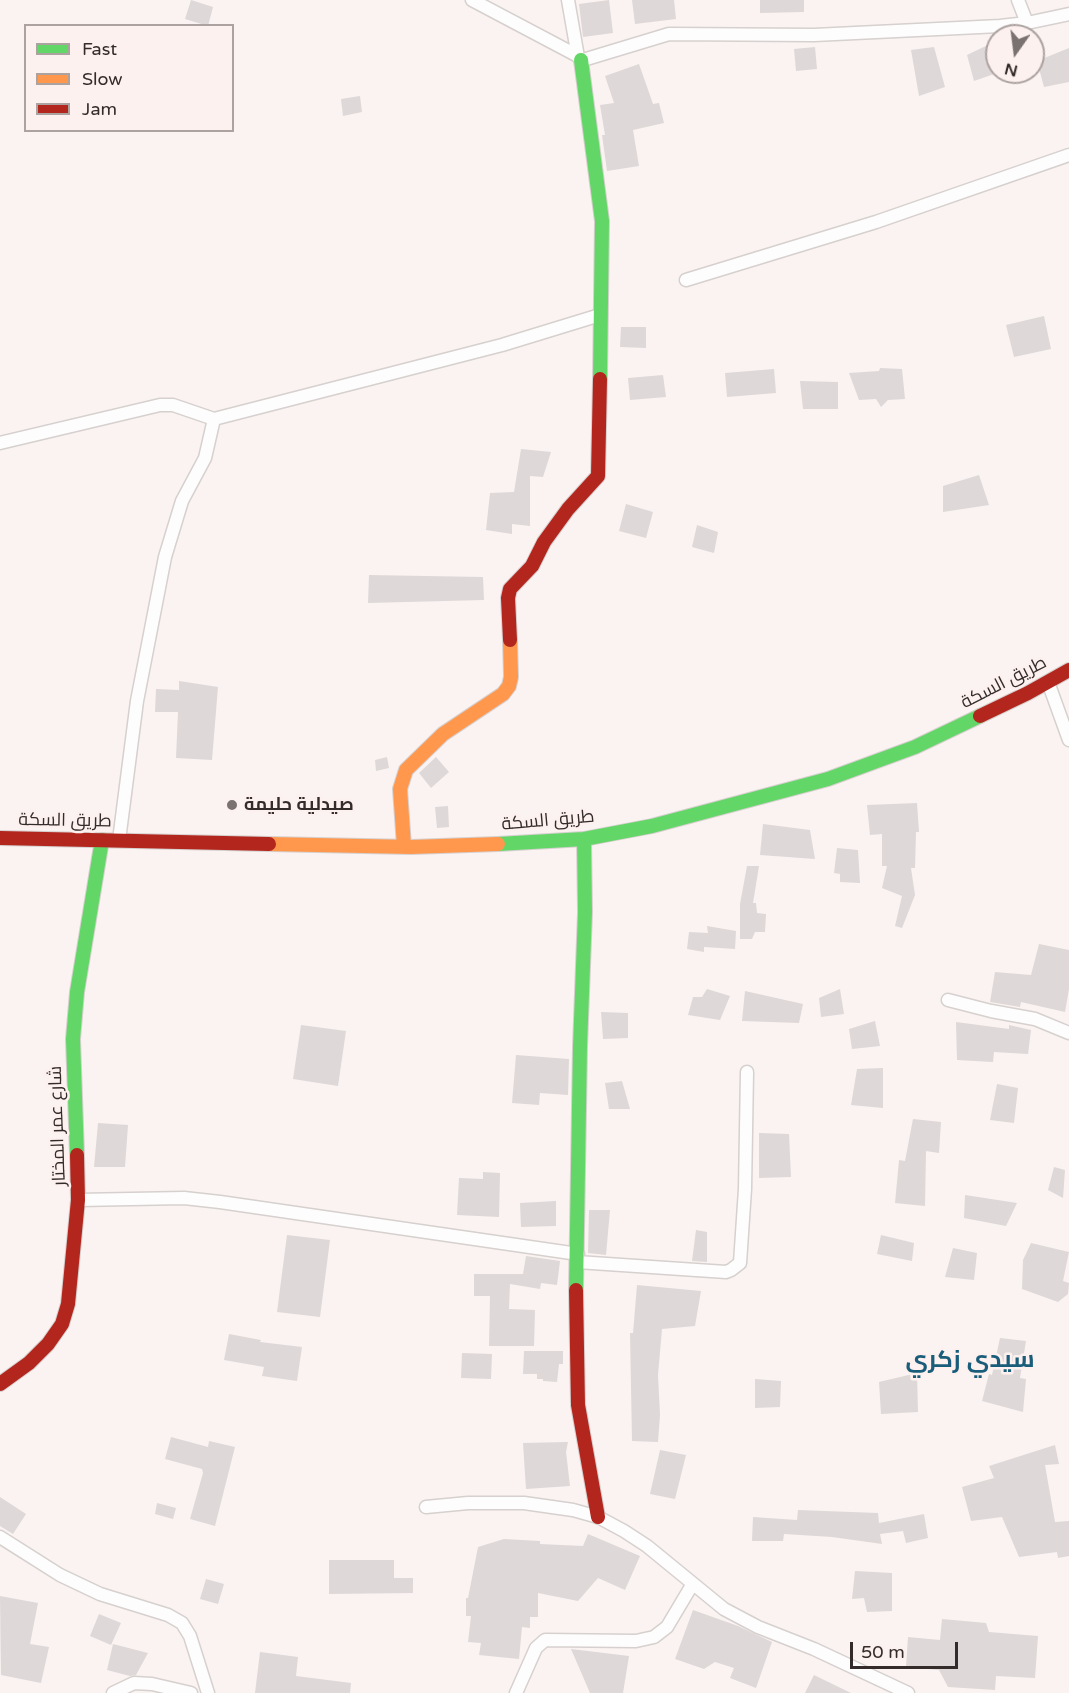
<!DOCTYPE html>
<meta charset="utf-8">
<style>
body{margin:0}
#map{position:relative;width:1069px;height:1693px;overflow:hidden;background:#faf3f2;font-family:"Varela Round",sans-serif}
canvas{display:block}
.legend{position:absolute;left:24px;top:24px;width:210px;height:108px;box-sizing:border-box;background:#fdf1ef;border:2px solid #aca2a0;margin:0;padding:8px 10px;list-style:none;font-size:18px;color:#332c2a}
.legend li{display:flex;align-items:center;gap:12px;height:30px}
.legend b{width:30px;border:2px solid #aca2a0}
.north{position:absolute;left:985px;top:24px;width:60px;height:60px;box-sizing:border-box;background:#fdf1ef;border:2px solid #aca2a0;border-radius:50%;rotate:194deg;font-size:16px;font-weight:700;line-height:24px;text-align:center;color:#332c2a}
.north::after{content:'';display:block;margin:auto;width:21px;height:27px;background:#797270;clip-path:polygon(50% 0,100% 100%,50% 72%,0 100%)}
.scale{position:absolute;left:850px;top:1642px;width:108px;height:27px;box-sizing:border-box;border:3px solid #332c2a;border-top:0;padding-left:8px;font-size:18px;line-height:21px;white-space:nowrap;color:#332c2a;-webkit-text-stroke:4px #fdf1ef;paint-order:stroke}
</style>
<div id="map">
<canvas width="1069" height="1693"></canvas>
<ul class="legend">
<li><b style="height:8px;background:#63d668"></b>Fast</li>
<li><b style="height:8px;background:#ff974d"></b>Slow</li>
<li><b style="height:8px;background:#b3261e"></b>Jam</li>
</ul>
<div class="north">N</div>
<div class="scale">50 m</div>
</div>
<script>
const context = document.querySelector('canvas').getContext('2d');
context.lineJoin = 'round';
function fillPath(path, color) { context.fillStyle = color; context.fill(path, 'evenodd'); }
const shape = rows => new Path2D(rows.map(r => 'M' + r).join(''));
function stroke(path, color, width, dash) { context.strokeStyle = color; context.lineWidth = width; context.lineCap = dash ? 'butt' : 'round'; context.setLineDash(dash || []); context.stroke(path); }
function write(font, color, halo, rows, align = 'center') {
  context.font = font + ' "Varela Round",Cairo,sans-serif'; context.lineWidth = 5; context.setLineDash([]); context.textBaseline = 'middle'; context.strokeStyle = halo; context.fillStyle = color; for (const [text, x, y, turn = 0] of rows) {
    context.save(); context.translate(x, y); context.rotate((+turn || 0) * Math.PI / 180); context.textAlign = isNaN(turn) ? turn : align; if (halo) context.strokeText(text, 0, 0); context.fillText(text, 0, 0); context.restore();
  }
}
const building = shape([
 [191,0,213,7,208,26,185,19],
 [609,0,613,33,583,37,579,4],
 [632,0,674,0,676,19,635,24],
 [760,0,804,0,804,12,760,13],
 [992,43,997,56,997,73,974,81,967,55],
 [815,47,817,69,796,71,794,49],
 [934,47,945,87,919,96,911,50],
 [1069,48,1069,82,1044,87,1037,61],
 [639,64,653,104,659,103,664,123,633,130,639,166,607,171,602,135,605,135,600,105,614,103,605,76],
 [360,96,362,112,343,116,341,99],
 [1044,316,1051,349,1014,357,1006,325],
 [621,327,646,327,646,348,620,347],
 [880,368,902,369,905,399,888,400,881,407,876,399,859,400,849,373,879,371],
 [774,369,776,393,727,397,725,373],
 [663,375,666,397,630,400,628,378],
 [800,381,838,382,838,409,803,409],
 [521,449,551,452,543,477,530,476,530,526,512,524,512,534,486,530,490,493,514,492],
 [979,475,989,505,943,512,943,486],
 [626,504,653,512,646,538,619,531],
 [697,525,718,532,714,553,692,547],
 [369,575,483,577,484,600,368,603],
 [179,681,218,687,212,760,176,758,178,712,155,712,156,689,179,690],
 [387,757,389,768,376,771,375,760],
 [436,757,449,772,431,788,419,773],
 [917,803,919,832,916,832,915,868,911,868,915,895,902,928,895,926,902,896,882,888,887,866,882,866,882,834,870,835,867,805],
 [448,806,449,827,437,828,435,807],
 [763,824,810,830,815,859,760,855],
 [837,848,858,850,860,883,840,882,840,874,834,873],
 [747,866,759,866,753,903,756,903,757,913,766,914,765,932,755,932,752,939,740,939,740,904],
 [707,926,736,931,735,949,704,947,704,952,687,949,689,932,708,933],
 [1039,944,1069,950,1069,989,1065,1012,1021,1002,1020,1007,990,1002,995,972,1031,975],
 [707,989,730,996,720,1020,688,1015,693,997,702,997],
 [840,989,844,1014,821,1017,819,998],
 [745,991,803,1004,799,1023,742,1021],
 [601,1012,628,1013,628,1038,603,1039],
 [875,1021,880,1046,852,1049,849,1029],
 [956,1022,1009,1029,1009,1025,1031,1030,1028,1054,994,1052,993,1062,957,1060],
 [301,1025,346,1031,338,1086,293,1079],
 [516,1055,569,1059,568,1095,540,1093,539,1105,512,1103],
 [883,1068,883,1108,851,1105,857,1069],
 [622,1081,630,1109,609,1109,605,1083],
 [997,1084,1018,1088,1014,1123,990,1120],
 [913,1119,941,1122,939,1153,926,1151,925,1206,895,1203,899,1160,905,1161],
 [98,1123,128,1125,125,1167,94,1167],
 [759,1133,789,1134,791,1177,759,1178],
 [1054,1167,1065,1170,1063,1198,1048,1190],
 [483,1172,500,1173,499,1217,457,1215,459,1178,483,1179],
 [965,1195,1017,1203,1006,1226,964,1218],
 [556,1201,556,1226,521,1227,520,1203],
 [589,1210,610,1210,606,1255,588,1253],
 [696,1230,707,1232,707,1262,692,1261],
 [287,1235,330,1240,320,1317,277,1312],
 [881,1235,914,1243,912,1261,877,1254],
 [1031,1243,1069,1252,1063,1281,1069,1283,1068,1294,1058,1302,1022,1289,1023,1260],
 [953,1248,977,1253,974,1280,945,1277],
 [526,1256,560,1261,557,1285,541,1283,540,1289,510,1284,509,1309,535,1310,534,1346,489,1346,490,1296,474,1296,474,1274,523,1274],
 [637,1285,701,1291,695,1326,662,1329,658,1375,660,1415,658,1442,632,1441,630,1333,633,1333],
 [229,1334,261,1340,260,1342,302,1347,297,1381,262,1376,264,1367,224,1360],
 [1000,1338,1026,1341,1020,1378,1026,1379,1023,1412,982,1401,989,1374,992,1375],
 [524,1351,563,1351,563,1364,559,1364,557,1382,543,1381,543,1379,537,1379,537,1374,523,1374],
 [462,1353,492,1354,491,1379,461,1378],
 [917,1373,918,1412,881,1414,879,1382],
 [755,1379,781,1381,780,1407,755,1408],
 [171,1437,208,1447,209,1441,235,1447,215,1526,190,1519,203,1473,202,1469,165,1459],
 [568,1442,566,1452,570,1486,526,1489,523,1443],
 [1055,1445,1059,1464,1045,1465,1055,1522,1069,1521,1069,1556,1058,1558,1057,1552,1019,1557,1002,1517,971,1521,962,1487,994,1478,989,1466],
 [660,1450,686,1455,675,1499,650,1494],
 [0,1497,26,1514,13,1534,0,1526],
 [157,1503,176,1508,173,1519,155,1514],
 [798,1510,878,1513,879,1523,924,1514,928,1538,906,1543,903,1531,880,1534,882,1544,832,1537,784,1534,783,1541,752,1541,753,1517,797,1520],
 [588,1534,640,1556,625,1590,598,1578,578,1601,538,1593,538,1617,530,1617,530,1628,522,1627,519,1659,479,1655,481,1643,468,1642,471,1616,466,1616,466,1598,468,1598,478,1547,504,1539,540,1541,540,1544,583,1546],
 [329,1560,394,1560,394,1578,413,1578,413,1593,329,1594],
 [855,1571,892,1573,892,1611,867,1612,864,1598,852,1599],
 [206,1579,224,1584,218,1604,200,1599],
 [0,1596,38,1603,30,1644,49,1647,41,1683,1,1675],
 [693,1610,738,1626,772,1642,756,1688,730,1678,734,1668,715,1662,704,1669,675,1659],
 [99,1614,121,1623,111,1645,90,1636],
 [942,1619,986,1623,989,1632,1038,1636,1035,1678,996,1676,995,1690,948,1687,939,1670,906,1667,908,1637,940,1640],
 [113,1644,148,1653,136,1675,130,1676,107,1670],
 [571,1649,629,1656,623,1693,590,1693],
 [260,1652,298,1657,296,1676,351,1683,350,1693,255,1693],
 [814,1675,851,1693,805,1693]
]);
const street = shape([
 [472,0,578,56],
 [568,0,578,57,583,60,669,34,814,35,1000,26,1027,23,1069,14],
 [1018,0,1027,23],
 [686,280,876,222,1069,155],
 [0,443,160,405,173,405,214,419,502,345,600,315],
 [1048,682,1069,740],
 [119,840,137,701,165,557,182,501,205,458,214,419],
 [948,1000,991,1011,1035,1019,1069,1033],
 [78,1200,184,1198,220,1202,578,1254],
 [577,1262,726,1272,731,1270,740,1263,745,1189,747,1072],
 [426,1507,468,1503,524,1503,573,1510,598,1517,624,1531,647,1546,724,1609,758,1627,814,1649,908,1693],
 [0,1537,60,1575,100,1594,168,1615,182,1623,190,1636,208,1693],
 [113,1693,134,1683,152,1684,191,1693],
 [516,1693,536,1648,545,1640,636,1641,654,1637,667,1627,692,1585]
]);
const fast = shape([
 [581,60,602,221,600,379],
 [498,844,584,839,652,826,828,779,915,747,980,716],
 [77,1155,73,1039,77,992,102,840],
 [576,1290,580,1047,585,912,584,839]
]);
const slow = shape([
 [269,844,411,847,498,844],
 [404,846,400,789,406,770,443,734,503,694,509,686,511,677,510,640]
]);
const jam = shape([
 [510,640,508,598,510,589,532,566,544,542,568,509,598,476,600,379],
 [980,716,1028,693,1069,670],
 [0,838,269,844],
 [576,1290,578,1405,598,1517],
 [0,1384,29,1363,48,1344,62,1324,68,1304,78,1200,77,1155]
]);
const markers = [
 [232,805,6,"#797270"]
];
const streetNames = [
 ["طريق السكة",1004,683,-27],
 ["طريق السكة",65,821,1],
 ["طريق السكة",548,821,-5],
 ["شارع عمر المختار",58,1126,-92]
];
const poiNames = [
 ["صيدلية حليمة",244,805]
];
const districtNames = [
 ["سيدي زكري",970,1361]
];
fillPath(building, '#ded8d8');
stroke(street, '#d6d0ce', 15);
stroke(fast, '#d6d0ce', 16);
stroke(slow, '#d6d0ce', 16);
stroke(jam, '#d6d0ce', 16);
stroke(street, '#fefdfd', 12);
stroke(fast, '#63d668', 14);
stroke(slow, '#ff974d', 14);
stroke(jam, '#b3261e', 14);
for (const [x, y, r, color] of markers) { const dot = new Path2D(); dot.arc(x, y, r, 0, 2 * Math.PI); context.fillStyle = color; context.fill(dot); stroke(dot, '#fdf1ef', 2); }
write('18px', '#332c2a', '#fdf1ef', streetNames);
write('bold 18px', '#332c2a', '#fdf1ef', poiNames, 'left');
write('bold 24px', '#195d7a', '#fdf1ef', districtNames);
</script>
